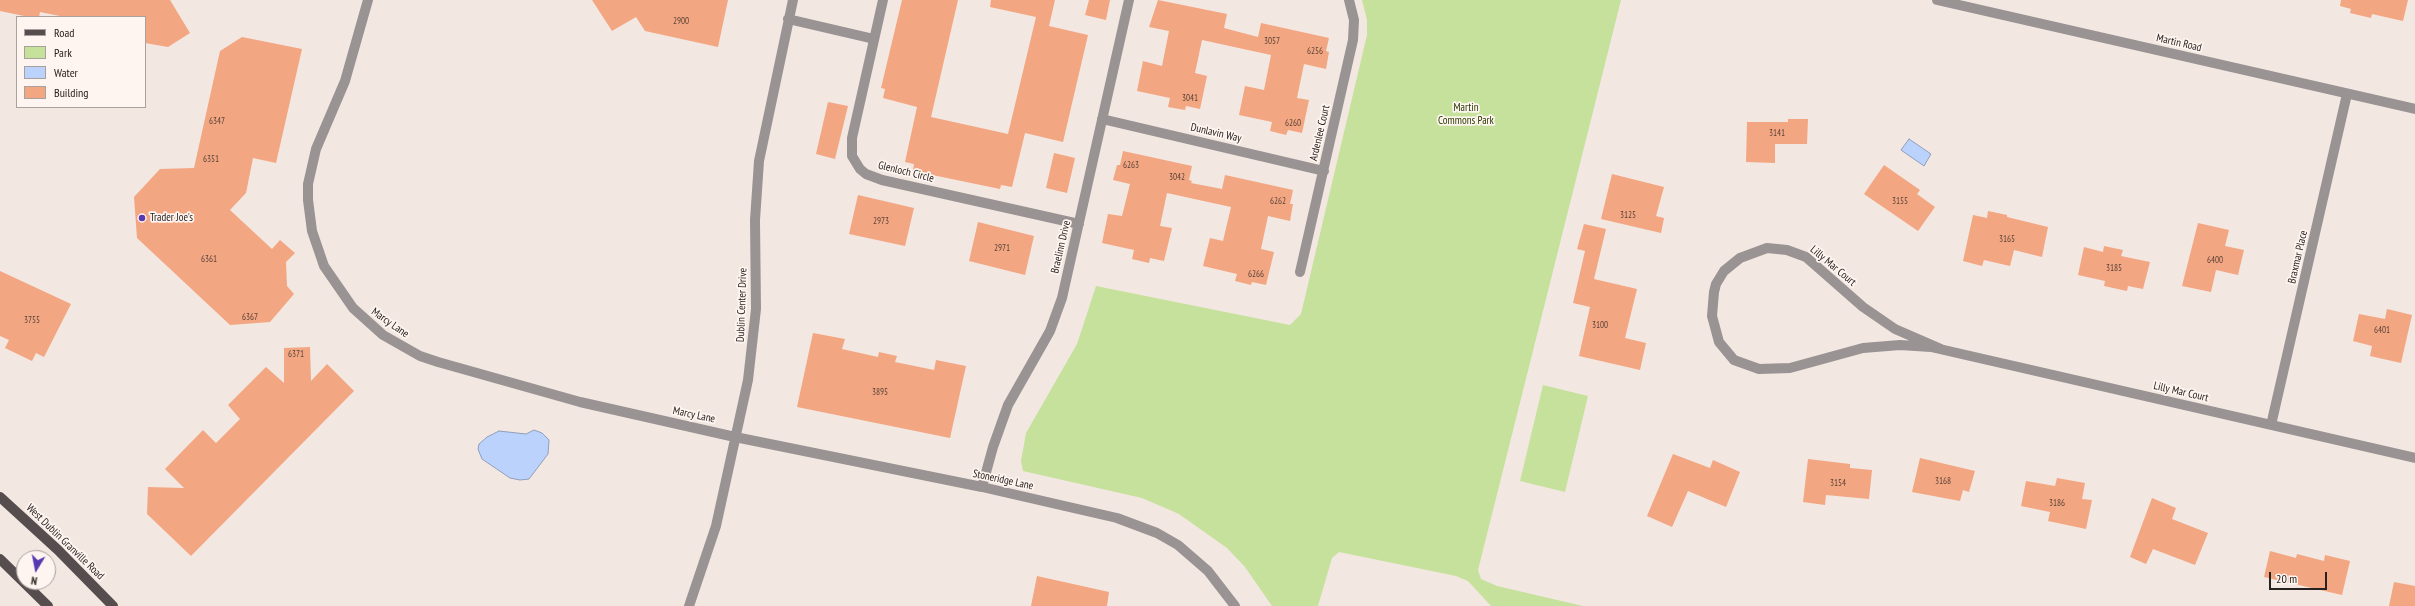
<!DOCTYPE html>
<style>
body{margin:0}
#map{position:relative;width:2415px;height:606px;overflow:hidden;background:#f3e7e1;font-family:"PT Sans Narrow",sans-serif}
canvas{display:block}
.legend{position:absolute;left:16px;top:16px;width:130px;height:92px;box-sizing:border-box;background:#fff5f0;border:1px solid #a9a19d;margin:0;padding:5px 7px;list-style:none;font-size:12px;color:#272220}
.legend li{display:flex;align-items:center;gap:8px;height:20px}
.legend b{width:20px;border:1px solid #a9a19d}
.north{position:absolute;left:16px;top:550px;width:40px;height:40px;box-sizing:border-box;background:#fff5f0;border:1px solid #a9a19d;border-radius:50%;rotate:190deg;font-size:11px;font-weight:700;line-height:16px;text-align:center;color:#272220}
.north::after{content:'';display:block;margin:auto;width:14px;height:18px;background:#5739b1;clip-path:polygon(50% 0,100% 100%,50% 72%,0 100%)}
.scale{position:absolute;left:2269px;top:572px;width:58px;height:18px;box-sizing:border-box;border:2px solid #272220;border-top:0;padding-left:5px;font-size:12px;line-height:14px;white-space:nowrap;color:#272220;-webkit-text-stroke:3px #fff5f0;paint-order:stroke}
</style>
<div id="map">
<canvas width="2415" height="606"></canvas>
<ul class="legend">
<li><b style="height:5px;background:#564d4e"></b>Road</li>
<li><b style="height:11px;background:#c5e19c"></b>Park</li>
<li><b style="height:11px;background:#bbd3fc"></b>Water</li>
<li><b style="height:11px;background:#f3a682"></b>Building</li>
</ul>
<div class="north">N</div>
<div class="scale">20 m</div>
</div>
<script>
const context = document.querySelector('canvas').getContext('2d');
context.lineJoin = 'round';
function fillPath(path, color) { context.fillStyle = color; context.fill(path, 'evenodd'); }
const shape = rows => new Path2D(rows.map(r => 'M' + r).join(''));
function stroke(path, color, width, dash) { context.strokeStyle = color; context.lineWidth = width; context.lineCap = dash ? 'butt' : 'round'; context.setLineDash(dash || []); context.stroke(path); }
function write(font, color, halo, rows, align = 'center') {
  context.font = font + ' "PT Sans Narrow",sans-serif'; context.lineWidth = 3.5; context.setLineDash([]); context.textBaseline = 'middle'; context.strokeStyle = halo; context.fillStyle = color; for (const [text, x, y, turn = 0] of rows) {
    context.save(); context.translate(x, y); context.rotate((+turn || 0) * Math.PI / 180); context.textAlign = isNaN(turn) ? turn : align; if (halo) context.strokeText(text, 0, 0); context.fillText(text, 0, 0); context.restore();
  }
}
const green = shape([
 [1362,0,1621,0,1478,570,1481,579,1497,586,1583,606,1491,606,1468,581,1456,576,1339,552,1332,558,1318,606,1272,606,1245,567,1227,548,1179,514,1142,498,1023,471,1021,461,1026,433,1077,344,1096,286,1290,325,1301,314,1367,35,1367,20],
 [1543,385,1588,396,1565,492,1520,481]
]);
const water = shape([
 [1909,139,1931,154,1924,166,1901,150,1909,139],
 [499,431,526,434,534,430,542,433,549,440,548,454,529,479,520,480,510,478,482,459,478,449,479,444,487,437,499,431]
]);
const building = shape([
 [0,0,170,0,190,33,168,47,145,43,145,17,65,17,40,12,39,17,29,17,0,11],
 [592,0,728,0,718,47,645,31,636,17,612,31],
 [902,0,958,0,931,117,1008,134,1036,17,990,7,991,0,1055,0,1049,26,1088,35,1063,142,1025,133,1012,187,1001,185,1000,189,913,171,914,164,905,162,917,107,883,98,885,89,881,88],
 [1089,0,1110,0,1106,20,1085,15],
 [1158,0,1227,14,1224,28,1258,37,1261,23,1329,38,1326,51,1329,52,1326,69,1304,64,1297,98,1309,100,1302,133,1288,130,1286,135,1270,131,1272,122,1239,115,1245,86,1264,90,1271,55,1202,40,1195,73,1207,76,1200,109,1186,106,1185,110,1168,107,1170,98,1137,91,1143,61,1162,66,1169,31,1149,27],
 [2341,0,2408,0,2403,21,2372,14,2371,18,2350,13,2351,9,2340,6],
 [242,37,302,49,276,163,253,158,246,193,230,210,272,249,280,240,295,253,286,262,287,286,294,294,270,322,230,325,137,238,134,197,160,169,194,168,220,51],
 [828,102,848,106,835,159,816,154],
 [1788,119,1808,119,1807,144,1775,144,1775,163,1746,162,1747,122,1788,122],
 [1123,151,1192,166,1189,180,1192,181,1191,183,1222,189,1225,175,1293,190,1290,204,1293,204,1290,221,1268,216,1261,249,1274,252,1266,285,1252,282,1251,285,1235,281,1237,274,1203,266,1210,238,1223,241,1231,207,1167,193,1160,226,1172,228,1164,261,1150,258,1149,263,1132,259,1134,250,1102,243,1108,214,1122,216,1130,184,1113,180,1117,165,1120,165],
 [1054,153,1075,158,1067,193,1046,188],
 [1884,165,1920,190,1917,194,1935,207,1918,231,1864,194],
 [1612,174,1664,187,1656,216,1664,218,1661,233,1601,219],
 [858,195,914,208,905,246,849,234],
 [1988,211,2007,215,2007,217,2048,227,2042,257,2014,250,2010,266,1984,260,1982,266,1963,261,1973,215,1987,218],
 [978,222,1034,236,1025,275,969,261],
 [2198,223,2229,230,2225,246,2244,250,2238,275,2216,270,2211,292,2182,286],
 [1584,224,1606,229,1594,279,1637,289,1625,338,1646,343,1640,370,1579,356,1590,307,1573,303,1585,251,1577,249],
 [2104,246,2123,250,2121,256,2150,262,2143,289,2128,286,2127,291,2104,286,2105,281,2078,275,2084,247,2103,252],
 [0,271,71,304,44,357,36,353,32,361,5,348,9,340,0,336],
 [2387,309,2412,315,2401,363,2370,356,2372,346,2353,341,2359,314,2385,319],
 [813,333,845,339,842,349,878,357,879,352,897,356,895,362,934,370,936,360,966,366,950,438,797,407],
 [310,347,311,381,327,364,354,391,191,556,147,514,148,487,184,488,165,469,203,430,216,443,240,419,228,405,266,367,284,383,284,348],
 [1673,454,1710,468,1713,460,1740,472,1726,507,1688,491,1672,527,1647,516],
 [1920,458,1975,471,1969,492,1963,490,1960,501,1912,492],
 [1808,459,1850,464,1850,468,1872,470,1869,499,1826,495,1825,505,1803,502],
 [2057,478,2085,483,2082,499,2092,500,2086,529,2048,521,2050,512,2021,506,2026,481,2055,486],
 [2152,498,2176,508,2172,519,2208,533,2195,565,2153,549,2146,564,2130,557],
 [2270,551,2296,558,2297,554,2324,561,2325,555,2350,561,2342,595,2264,577],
 [1037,576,1109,592,1107,606,1031,606],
 [2394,582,2415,586,2415,606,2389,606]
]);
const minor = shape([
 [368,0,345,81,316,149,308,184,308,200,312,231,324,266,353,308,383,335,420,356,438,362,580,402,735,437,982,487,1117,518,1157,533,1178,545,1208,571,1235,606],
 [883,0,852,138,852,156,860,169,866,174,882,180,1079,224],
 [1937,0,2415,109],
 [788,19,874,39],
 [1102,119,1324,171],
 [1300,272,1353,40,1354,20,1349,0],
 [1941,349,1895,329,1863,307,1806,257,1787,250,1767,248,1740,258,1724,271,1716,284,1714,292,1712,316,1719,342,1734,360,1759,369,1790,368,1863,348,1900,345,1931,347,2415,458],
 [2271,425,2347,94],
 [982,487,993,447,1008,405,1050,331,1062,298,1129,0],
 [689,606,716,526,748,380,756,309,755,220,759,161,793,0]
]);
const major = shape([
 [0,497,58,550,113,606],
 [0,559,48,606]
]);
const markers = [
 [142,218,4,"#5739b1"]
];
const numberNames = [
 ["2900",681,21],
 ["3057",1272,41],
 ["6256",1315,51],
 ["3041",1190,98],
 ["6347",217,121],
 ["6260",1293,123],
 ["3141",1777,133],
 ["6351",211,159],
 ["6263",1131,165],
 ["3042",1177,177],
 ["6262",1278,201],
 ["3155",1900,201],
 ["3125",1628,215],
 ["2973",881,221],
 ["3165",2007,239],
 ["2971",1002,248],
 ["6361",209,259],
 ["6400",2215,260],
 ["3185",2114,268],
 ["6266",1256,274],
 ["6367",250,317],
 ["3755",32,320],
 ["3100",1600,325],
 ["6401",2382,330],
 ["6371",296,354],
 ["3895",880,392],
 ["3168",1943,481],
 ["3154",1838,483],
 ["3186",2057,503]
];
const streetNames = [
 ["Martin Road",2179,43,13],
 ["Dunlavin Way",1216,133,13],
 ["Ardenlee Court",1320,133,-77],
 ["Glenloch Circle",906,172,14],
 ["Braelinn Drive",1061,247,-77],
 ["Braxmar Place",2298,257,-77],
 ["Lilly Mar Court",1833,266,40],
 ["Dublin Center Drive",742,305,-88],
 ["Marcy Lane",390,323,35],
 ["Lilly Mar Court",2181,392,13],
 ["Marcy Lane",694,415,12],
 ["Stoneridge Lane",1003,480,12],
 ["West Dublin Granville Road",65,542,44]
];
const parkNames = [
 ["Martin",1466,108],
 ["Commons Park",1466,121]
];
const poiNames = [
 ["Trader Joe's",150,218]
];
fillPath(green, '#c5e19c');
fillPath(water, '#bbd3fc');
stroke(water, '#8f9eba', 1);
fillPath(building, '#f3a682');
stroke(minor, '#999393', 10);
stroke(major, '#564d4e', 10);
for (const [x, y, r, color] of markers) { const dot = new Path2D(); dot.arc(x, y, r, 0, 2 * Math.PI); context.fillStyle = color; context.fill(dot); stroke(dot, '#fff5f0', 1.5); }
write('9px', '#5a4338', null, numberNames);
write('11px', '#272220', '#fff5f0', streetNames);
write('11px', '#283900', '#fff5f0', parkNames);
write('11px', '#272220', '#fff5f0', poiNames, 'left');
</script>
